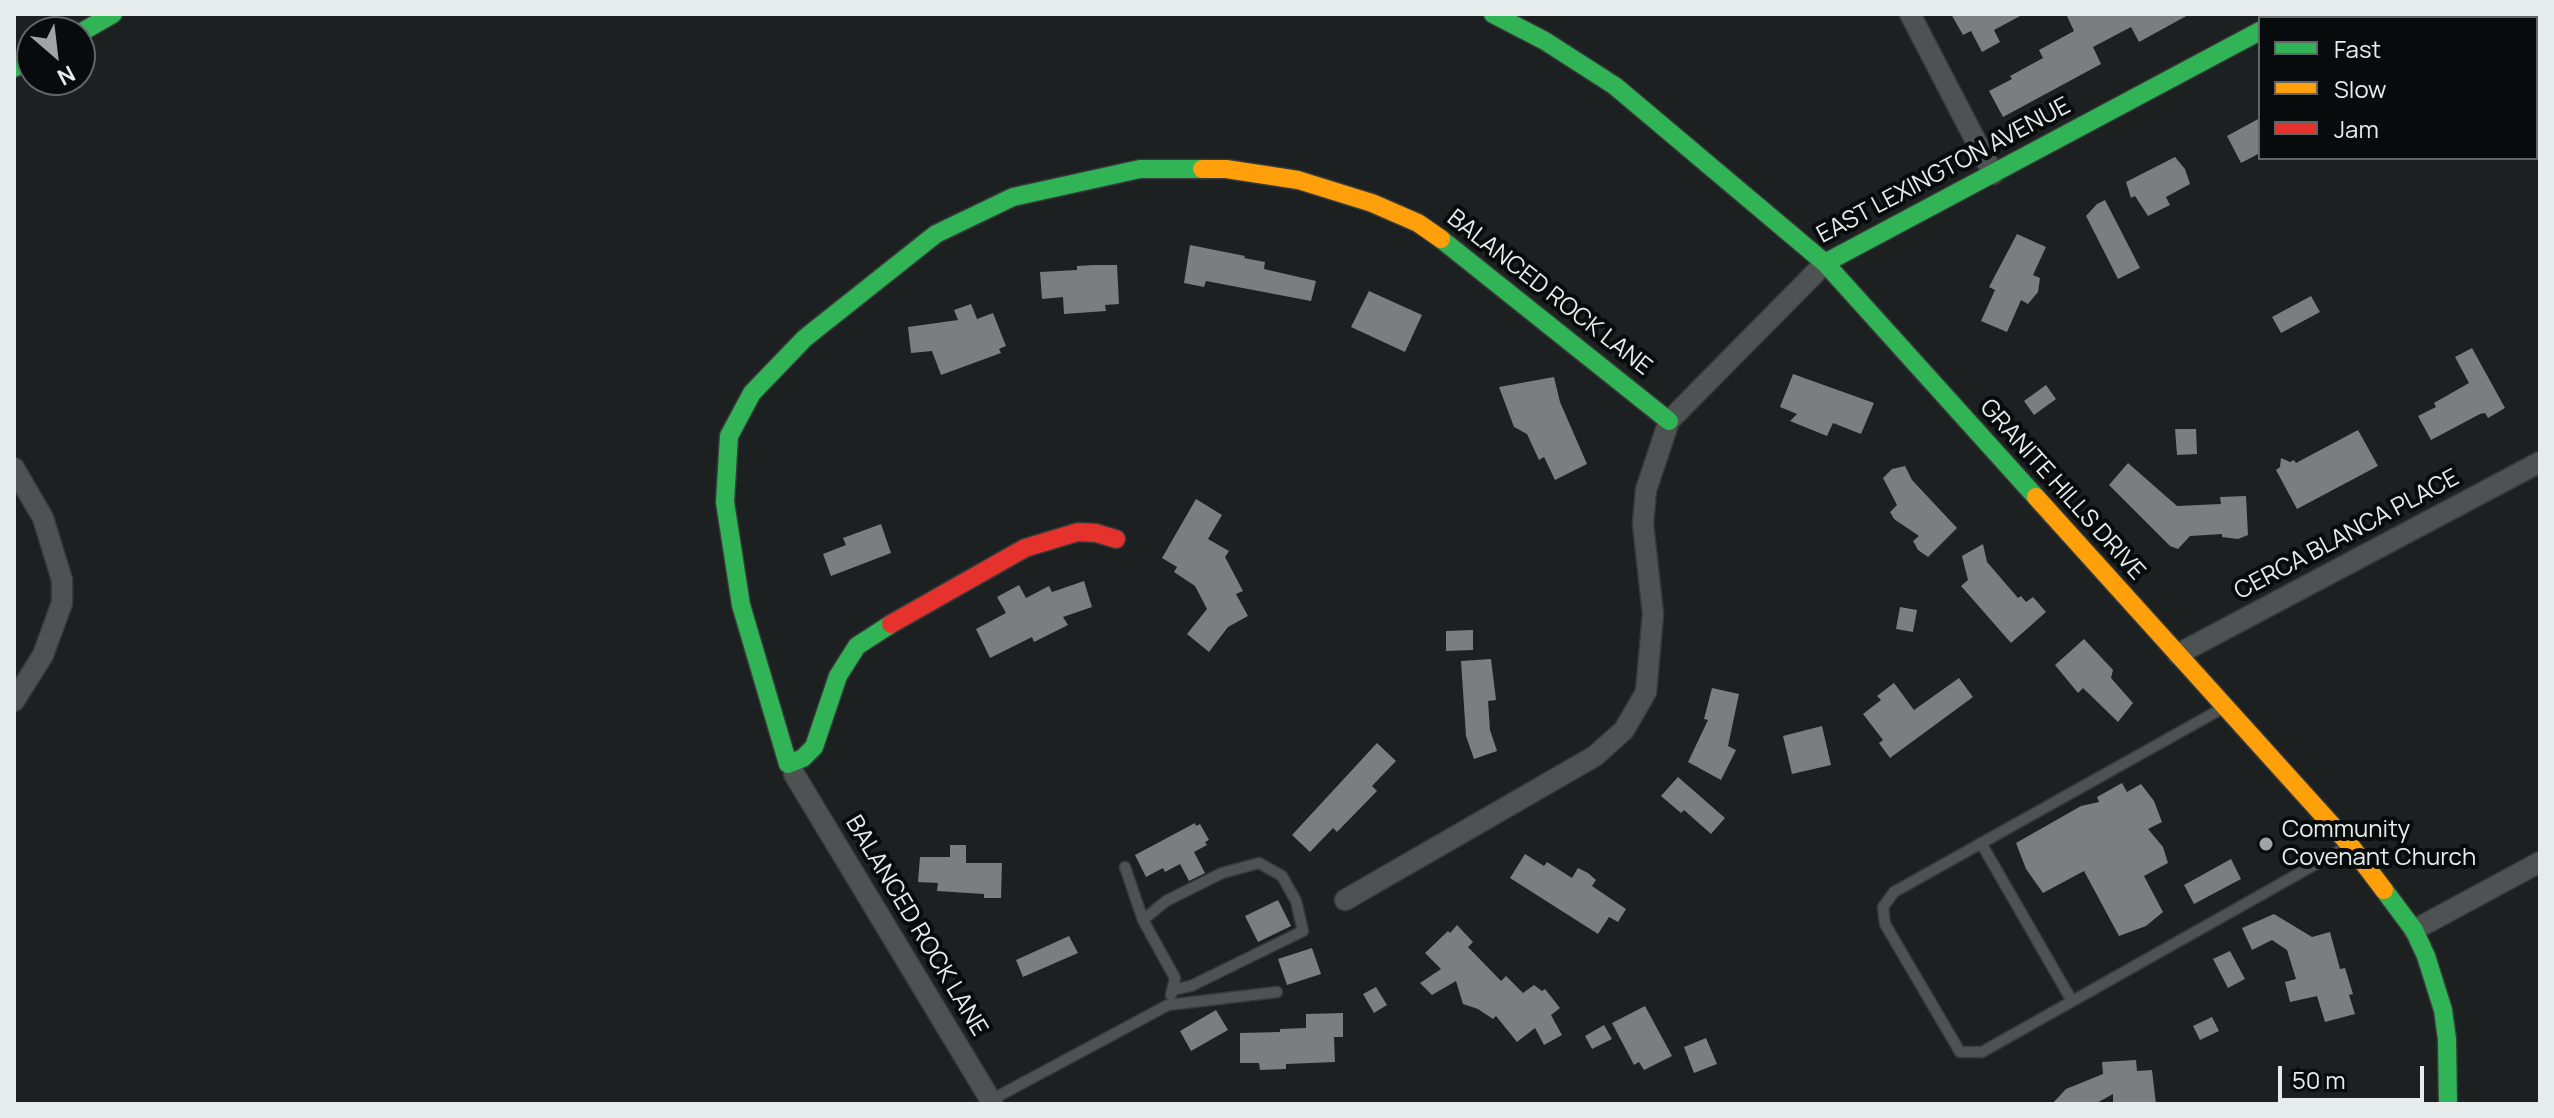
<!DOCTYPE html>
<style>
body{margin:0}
#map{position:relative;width:2554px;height:1118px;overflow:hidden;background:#1c2020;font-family:Manrope,sans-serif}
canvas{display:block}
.frame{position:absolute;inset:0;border:16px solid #e6ebeb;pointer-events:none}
.legend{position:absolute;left:2258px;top:16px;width:280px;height:144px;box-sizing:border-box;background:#070b0b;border:2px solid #606565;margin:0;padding:10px 14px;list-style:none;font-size:24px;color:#e6ebeb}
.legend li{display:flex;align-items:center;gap:16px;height:40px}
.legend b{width:40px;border:2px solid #606565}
.north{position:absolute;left:16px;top:16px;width:80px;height:80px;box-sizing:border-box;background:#070b0b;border:2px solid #606565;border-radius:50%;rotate:152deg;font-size:22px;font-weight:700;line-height:32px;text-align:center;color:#e6ebeb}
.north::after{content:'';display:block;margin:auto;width:28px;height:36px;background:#9fa4a4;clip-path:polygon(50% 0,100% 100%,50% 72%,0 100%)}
.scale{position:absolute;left:2278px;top:1066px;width:146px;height:36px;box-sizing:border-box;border:4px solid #e6ebeb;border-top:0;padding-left:10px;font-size:24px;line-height:28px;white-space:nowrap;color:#e6ebeb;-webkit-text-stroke:6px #070b0b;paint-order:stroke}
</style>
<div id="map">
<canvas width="2554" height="1118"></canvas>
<div class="frame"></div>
<ul class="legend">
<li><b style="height:10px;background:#30b455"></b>Fast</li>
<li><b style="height:10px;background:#ff9f0a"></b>Slow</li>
<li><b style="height:10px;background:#e5322d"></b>Jam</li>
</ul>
<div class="north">N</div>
<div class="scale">50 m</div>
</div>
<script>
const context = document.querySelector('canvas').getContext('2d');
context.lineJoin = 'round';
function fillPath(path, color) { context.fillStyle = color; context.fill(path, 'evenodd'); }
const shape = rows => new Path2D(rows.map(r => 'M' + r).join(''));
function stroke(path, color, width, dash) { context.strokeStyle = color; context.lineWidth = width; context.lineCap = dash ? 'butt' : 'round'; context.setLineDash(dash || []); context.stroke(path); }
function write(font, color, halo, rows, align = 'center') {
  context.font = font + ' Manrope,sans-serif'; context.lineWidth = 8; context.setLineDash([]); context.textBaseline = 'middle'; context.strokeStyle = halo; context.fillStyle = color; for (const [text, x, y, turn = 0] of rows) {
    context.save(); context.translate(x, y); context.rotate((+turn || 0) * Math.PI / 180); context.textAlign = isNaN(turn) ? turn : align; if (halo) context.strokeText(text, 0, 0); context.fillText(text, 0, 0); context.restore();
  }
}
const building = shape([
 [1951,14,2024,14,1994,30,2000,42,1982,52,1971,31,1963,35],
 [2066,14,2190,14,2139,42,2131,27,2093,47,2101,64,2003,117,1989,91,2012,79,2010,76,2043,58,2039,50,2074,31],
 [2260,118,2260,153,2241,163,2227,136],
 [2175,157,2185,169,2190,184,2166,197,2170,205,2148,216,2135,196,2131,198,2126,182],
 [2105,200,2140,268,2118,279,2086,216,2097,204],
 [2017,234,2046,247,2033,275,2040,278,2038,292,2028,304,2021,300,2007,332,1981,321,1995,290,1989,287],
 [1190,245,1245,256,1244,258,1265,262,1264,269,1316,281,1311,301,1206,281,1204,287,1184,283],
 [1094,265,1117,265,1119,304,1105,305,1106,311,1064,314,1063,297,1042,299,1040,272,1077,270,1077,266],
 [1369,291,1422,315,1405,352,1351,327],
 [2311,296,2320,312,2281,333,2272,317],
 [971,304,977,319,993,313,1006,346,999,349,1001,353,941,375,932,351,911,353,908,327,958,320,954,310],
 [2472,348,2505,408,2488,418,2485,413,2480,414,2431,440,2418,416,2436,407,2434,403,2469,383,2455,357],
 [1793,374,1874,403,1861,434,1833,423,1827,436,1790,421,1797,414,1780,407],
 [1554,377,1560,402,1587,464,1555,480,1544,457,1539,460,1527,434,1514,427,1499,387],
 [2046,385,2056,399,2034,415,2024,401],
 [2175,429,2196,429,2197,454,2177,455],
 [2358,430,2378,466,2297,509,2276,470,2280,467,2281,458,2290,462,2294,460,2296,463],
 [2128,463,2177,506,2221,504,2220,497,2246,496,2248,535,2238,539,2222,537,2222,534,2190,536,2178,549,2170,546,2109,485],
 [1905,466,1912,480,1957,528,1928,557,1918,550,1913,541,1919,536,1894,519,1890,512,1897,505,1883,478,1892,469],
 [1196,499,1222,515,1208,539,1229,551,1225,557,1243,591,1236,594,1248,616,1228,627,1209,652,1187,634,1207,609,1195,586,1174,572,1177,567,1162,558],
 [881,524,891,553,831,576,823,554,846,545,843,538],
 [1983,544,1987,562,2018,598,2021,596,2026,602,2033,597,2046,612,2011,643,1961,586,1968,580,1962,556],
 [1084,581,1092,607,1063,617,1068,625,1034,642,1032,637,990,658,976,629,1006,613,997,597,1019,585,1026,598,1049,586,1052,592],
 [1900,607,1917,610,1913,632,1896,629],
 [1473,630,1473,650,1446,651,1446,631],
 [2084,639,2113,670,2111,678,2133,703,2118,722,2083,688,2078,693,2055,665],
 [1491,659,1496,700,1488,701,1490,730,1497,751,1474,759,1466,736,1461,661],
 [1959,678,1973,697,1890,758,1879,743,1883,740,1863,714,1881,700,1877,696,1894,683,1914,710],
 [1712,688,1739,694,1728,746,1736,750,1721,780,1688,762,1708,720,1704,719],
 [1822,726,1831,765,1792,774,1783,736],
 [1377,743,1396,761,1372,786,1377,791,1337,832,1333,828,1310,852,1292,835],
 [1678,777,1725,818,1711,834,1684,810,1681,813,1661,796],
 [2122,783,2127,792,2141,784,2154,801,2162,822,2148,829,2163,847,2168,863,2144,876,2163,912,2146,926,2119,936,2084,871,2043,893,2026,869,2016,843,2081,806,2099,802,2097,797],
 [1195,823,1196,826,1200,824,1209,840,1205,842,1207,845,1194,852,1205,873,1189,881,1180,864,1165,872,1163,868,1146,877,1135,855],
 [950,845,966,845,966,863,1002,863,1001,898,984,898,984,894,937,891,938,883,918,882,920,857,950,857],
 [1525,854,1544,866,1547,862,1572,878,1578,868,1588,873,1596,880,1592,886,1626,909,1618,922,1609,917,1598,934,1510,878],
 [2231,859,2241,879,2194,904,2184,885],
 [1278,900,1291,926,1258,942,1245,916],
 [2274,914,2312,937,2330,932,2340,969,2345,968,2353,994,2349,995,2355,1014,2325,1022,2317,996,2290,1002,2285,982,2296,979,2287,950,2272,940,2252,950,2242,928],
 [1457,925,1473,942,1468,947,1501,981,1506,976,1523,993,1534,985,1542,991,1545,989,1560,1008,1551,1015,1562,1035,1544,1045,1535,1028,1517,1042,1496,1016,1493,1019,1478,1009,1463,1004,1456,981,1432,995,1420,983,1441,969,1425,953,1448,931,1450,933],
 [1069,936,1078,953,1023,977,1016,960],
 [1312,948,1321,974,1287,985,1278,959],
 [2230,951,2245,979,2228,988,2213,959],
 [1376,987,1387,1005,1374,1013,1363,994],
 [1645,1006,1672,1056,1644,1070,1639,1062,1634,1065,1612,1023],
 [1216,1010,1228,1030,1191,1051,1180,1031],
 [1343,1013,1343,1037,1334,1037,1335,1062,1286,1064,1286,1069,1260,1070,1259,1063,1240,1063,1240,1033,1280,1032,1280,1029,1306,1028,1306,1014],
 [2212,1017,2219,1031,2200,1040,2193,1026],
 [1604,1025,1612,1039,1592,1049,1585,1036],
 [1706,1038,1717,1064,1694,1073,1684,1047],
 [2136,1060,2137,1071,2152,1070,2156,1104,2113,1103,2113,1094,2095,1104,2052,1104,2066,1089,2103,1074,2102,1062]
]);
const lane = shape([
 [2223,708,1894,892,1883,907,1885,924,1960,1052,1982,1052,2346,847],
 [1981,843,2072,1001],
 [1125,867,1143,920,1175,978,1171,995],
 [1143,920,1166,901,1222,873,1259,863,1282,876,1296,901,1303,931,1191,986,1172,990],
 [991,1100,1168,1005,1277,992]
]);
const street = shape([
 [1910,14,1993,174],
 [14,468,43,518,62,580,62,603,43,655,14,701],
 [2178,654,2540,462],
 [794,774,993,1104],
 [1345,900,1595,756,1624,730,1646,692,1653,614,1643,524,1646,490,1669,421,1825,263],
 [2414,930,2540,862]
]);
const fast = shape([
 [1493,14,1545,41,1615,86,1825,263,2036,497],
 [80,33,113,14],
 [14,68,32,58],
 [1441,239,1669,421],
 [1825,263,2260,31],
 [891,624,857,646,838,676,814,747,803,758,788,764,741,605,725,502,729,436,752,393,805,338,936,234,1013,197,1140,169,1202,169],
 [2384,890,2414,930,2426,956,2443,1010,2447,1039,2448,1104]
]);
const slow = shape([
 [2284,18,2291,14],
 [1202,169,1226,169,1298,180,1372,203,1418,223,1441,239],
 [2036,497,2350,845,2384,890]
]);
const jam = shape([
 [891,624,1025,548,1078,532,1096,533,1116,539]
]);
const markers = [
 [2266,844,8,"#9fa4a4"]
];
const streetNames = [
 ["EAST LEXINGTON AVENUE",1944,171,-28],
 ["BALANCED ROCK LANE",1549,293,38],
 ["GRANITE HILLS DRIVE",2062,490,48],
 ["CERCA BLANCA PLACE",2347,535,-28],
 ["BALANCED ROCK LANE",916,926,59]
];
const poiNames = [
 ["Community",2282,830],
 ["Covenant Church",2282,858]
];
fillPath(building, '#7a7e7e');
stroke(lane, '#373a3b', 13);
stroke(street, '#373a3b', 23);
stroke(fast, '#373a3b', 21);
stroke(slow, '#373a3b', 21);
stroke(jam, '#373a3b', 21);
stroke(lane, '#4f5253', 10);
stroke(street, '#4f5253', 20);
stroke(fast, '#30b455', 18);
stroke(slow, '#ff9f0a', 18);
stroke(jam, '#e5322d', 18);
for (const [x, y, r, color] of markers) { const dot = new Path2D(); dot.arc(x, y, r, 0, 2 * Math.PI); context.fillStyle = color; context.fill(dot); stroke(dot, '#070b0b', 3); }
write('24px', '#e6ebeb', '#070b0b', streetNames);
write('24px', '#e6ebeb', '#070b0b', poiNames, 'left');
</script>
